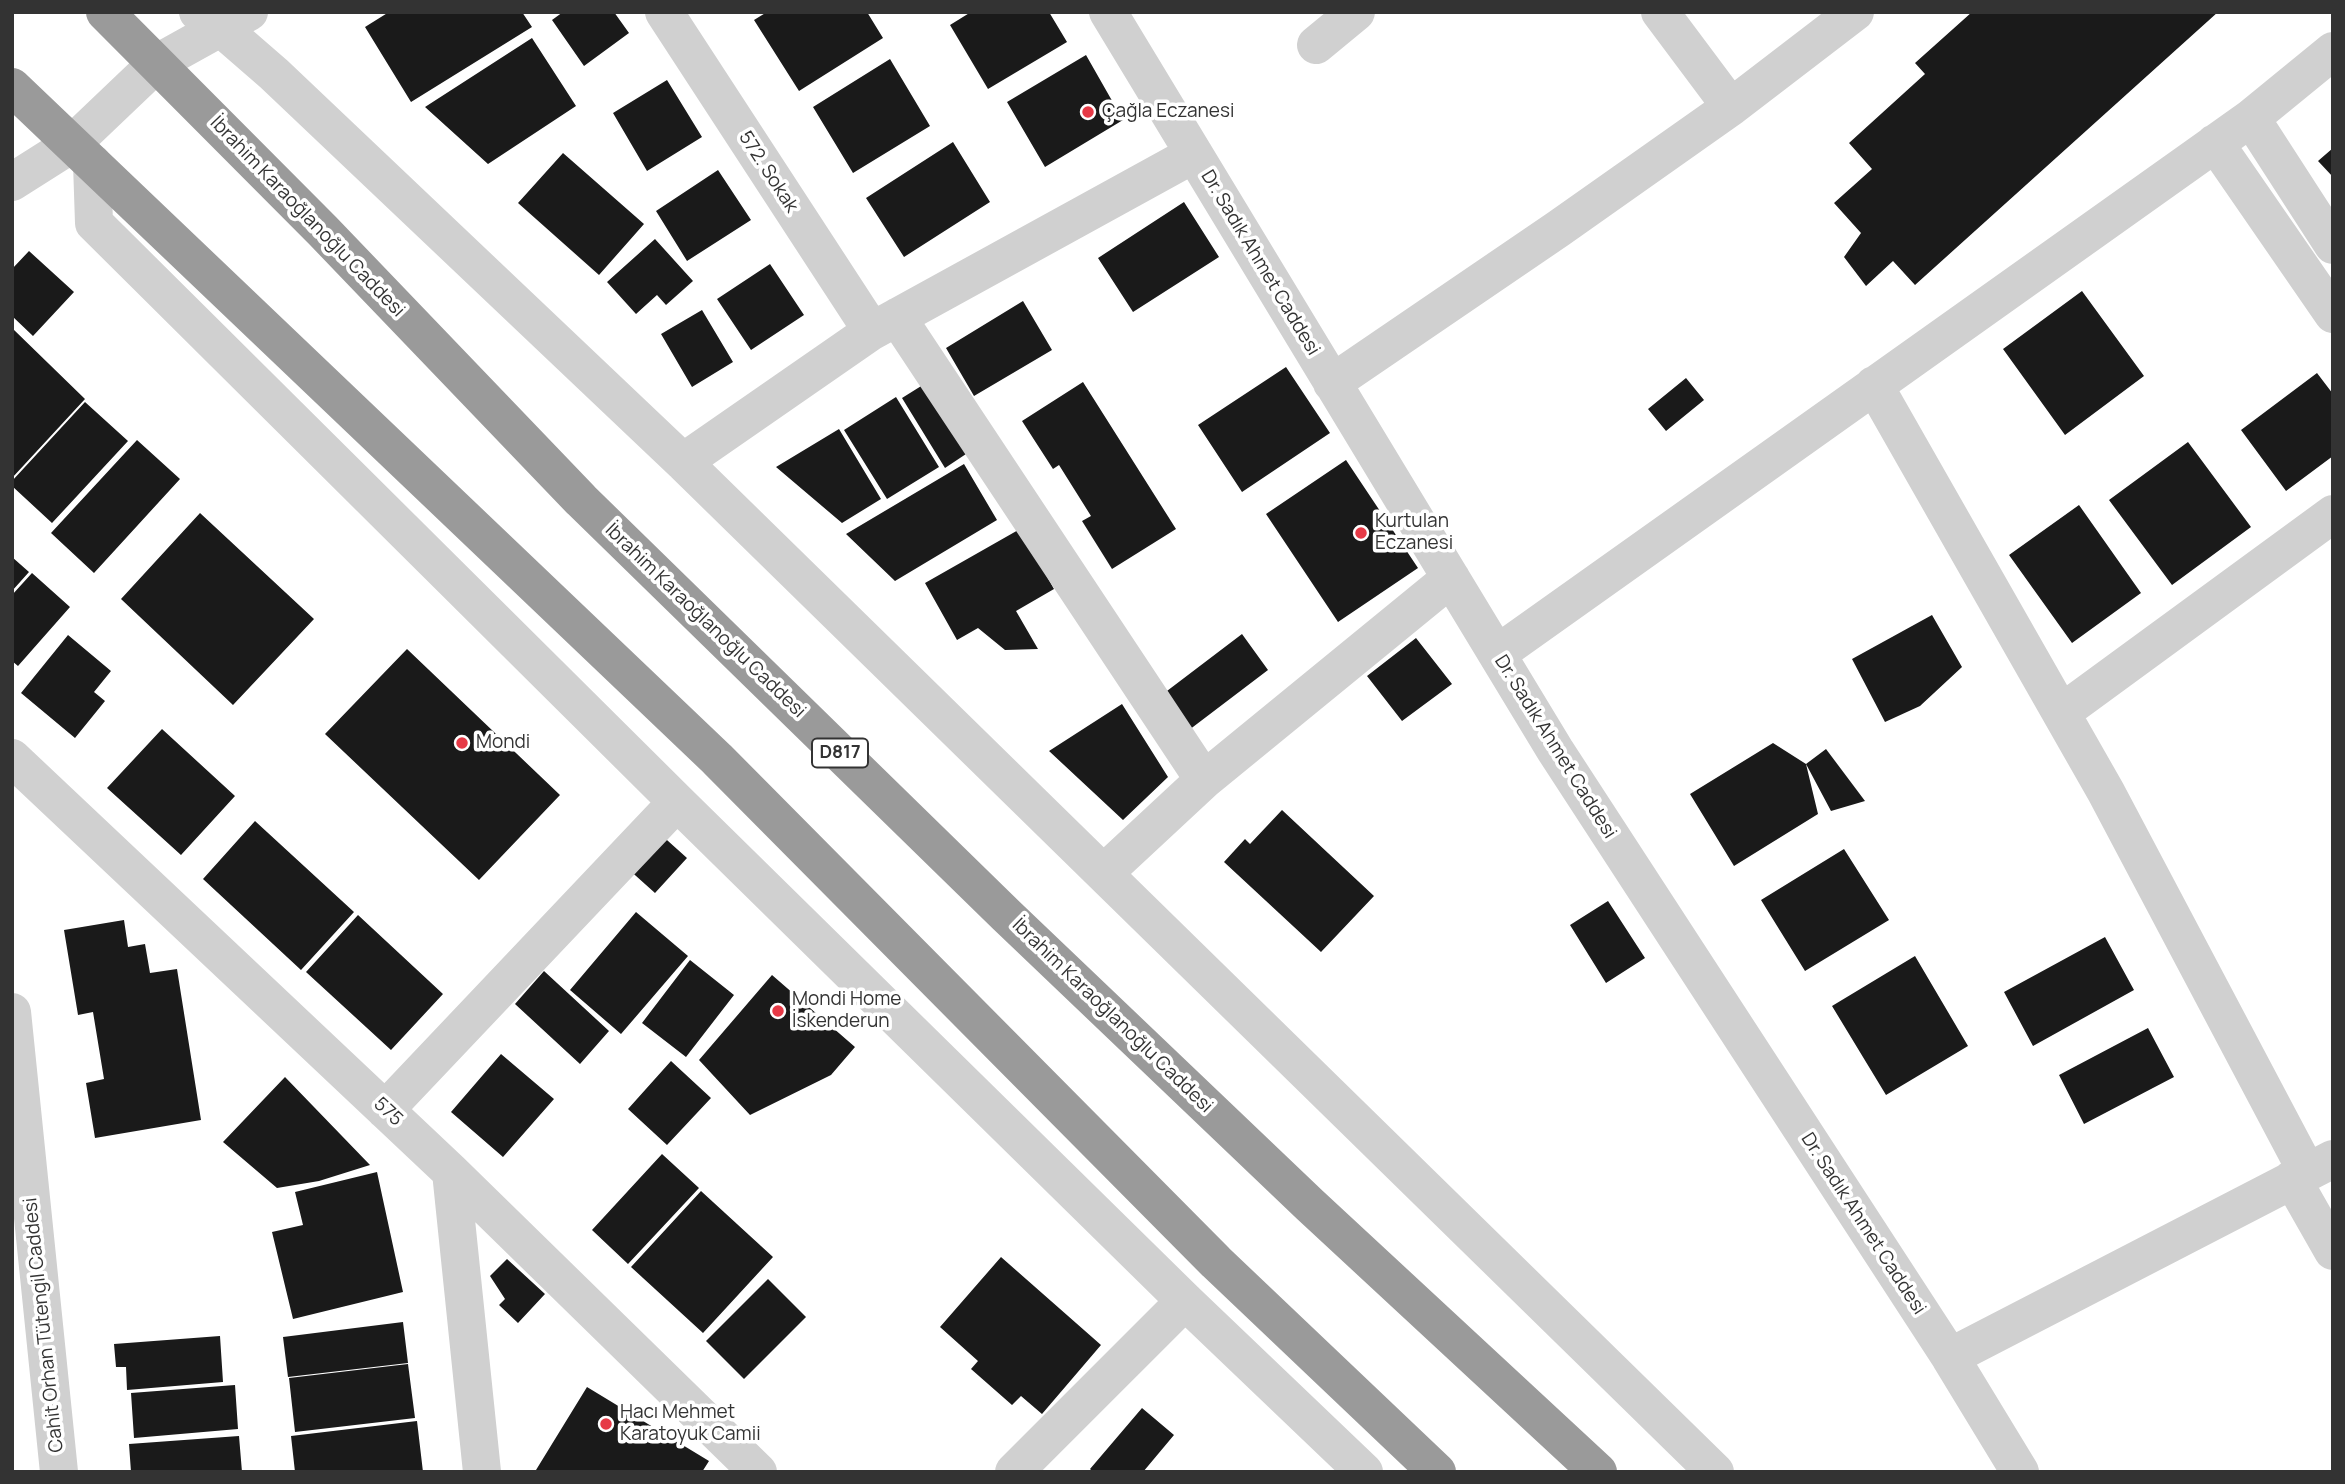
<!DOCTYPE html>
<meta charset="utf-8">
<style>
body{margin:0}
#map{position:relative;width:2345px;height:1484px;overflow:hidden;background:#fff;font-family:Manrope,sans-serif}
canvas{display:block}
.frame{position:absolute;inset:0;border:14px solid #333;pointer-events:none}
</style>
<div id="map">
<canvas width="2345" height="1484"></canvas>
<div class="frame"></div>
</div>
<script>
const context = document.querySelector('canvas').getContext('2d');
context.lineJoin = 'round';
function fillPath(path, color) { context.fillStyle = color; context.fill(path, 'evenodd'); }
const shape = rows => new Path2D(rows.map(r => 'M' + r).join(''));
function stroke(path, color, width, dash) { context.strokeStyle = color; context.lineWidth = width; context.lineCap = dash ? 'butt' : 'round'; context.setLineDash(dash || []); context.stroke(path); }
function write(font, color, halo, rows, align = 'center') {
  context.font = font + ' Manrope,sans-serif'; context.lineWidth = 7; context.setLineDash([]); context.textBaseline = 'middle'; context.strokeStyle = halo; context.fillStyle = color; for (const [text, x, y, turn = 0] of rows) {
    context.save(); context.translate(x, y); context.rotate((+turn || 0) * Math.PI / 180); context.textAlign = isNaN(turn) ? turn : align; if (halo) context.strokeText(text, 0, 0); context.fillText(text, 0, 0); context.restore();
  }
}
const building = shape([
 [389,12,522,12,532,27,411,102,365,27],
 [563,12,614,12,629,33,584,66,552,20],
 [767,12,867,12,883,38,799,91,754,20],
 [971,12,1049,12,1067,42,988,89,950,25],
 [1972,12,2218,12,1915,285,1893,261,1866,286,1844,257,1861,233,1834,203,1872,169,1849,143,1925,74,1915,63],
 [532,38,576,106,488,164,425,107],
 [1086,55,1123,120,1045,167,1007,102],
 [890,59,930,126,853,173,813,107],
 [667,80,702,137,647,171,613,113],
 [953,142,990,202,904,257,866,198],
 [2333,148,2333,177,2318,161],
 [563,153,644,224,599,275,518,203],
 [718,170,751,220,687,261,656,211],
 [1184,202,1219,257,1133,312,1098,258],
 [655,239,693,281,666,305,657,295,636,314,607,282],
 [29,251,74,292,33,336,12,316,12,269],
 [770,264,804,315,751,350,717,299],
 [2082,291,2144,376,2065,435,2003,349],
 [1023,301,1052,350,974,396,946,348],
 [702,310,733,362,692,387,661,334],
 [12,328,85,399,12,478],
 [1286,367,1330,433,1242,492,1198,425],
 [2317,373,2333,394,2333,456,2286,491,2241,430],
 [1686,378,1704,400,1666,431,1648,409],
 [1083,382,1176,529,1112,569,1082,521,1091,516,1059,465,1053,469,1022,421],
 [926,383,969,452,945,468,902,398],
 [896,397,939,467,887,499,844,430],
 [85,402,128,441,52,523,12,486,12,481],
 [839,429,881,499,842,523,776,467],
 [137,440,180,479,94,573,51,533],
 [2188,442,2251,527,2172,585,2109,500],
 [1346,460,1418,568,1338,622,1266,514],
 [964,464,997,520,895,581,846,534],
 [2079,505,2141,593,2072,643,2009,555],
 [200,513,314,619,233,705,121,599],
 [1020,529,1054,589,1016,611,1038,649,1005,650,978,628,957,640,925,583],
 [12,557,29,572,12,591],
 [32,573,70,607,18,666,12,661,12,595],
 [1932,615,1962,667,1920,706,1885,722,1852,659],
 [1242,634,1268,670,1189,730,1163,694],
 [68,635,111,671,94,692,105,701,75,738,21,693],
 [1416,638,1452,684,1402,721,1367,676],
 [407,649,560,795,479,880,325,734],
 [1122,704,1168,777,1123,820,1049,751],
 [162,729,235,796,181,855,107,788],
 [1773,743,1806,764,1818,814,1734,866,1690,794],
 [1826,749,1865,801,1831,811,1806,764],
 [1282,810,1374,896,1321,952,1224,862,1245,839,1250,844],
 [255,821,354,912,301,970,203,879],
 [658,832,687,858,655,893,626,867],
 [1844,849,1889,920,1805,971,1761,900],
 [1608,901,1645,958,1606,983,1570,925],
 [636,912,688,956,621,1034,570,990],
 [358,915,443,994,391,1050,306,972],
 [124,920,128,947,145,944,150,973,177,969,201,1120,95,1138,86,1083,104,1079,93,1012,78,1015,64,930],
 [2105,937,2134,990,2033,1046,2004,992],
 [1915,956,1968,1046,1886,1095,1832,1006],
 [690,960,734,995,686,1057,642,1023],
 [544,971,609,1031,580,1064,515,1004],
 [772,975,855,1047,831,1075,750,1115,699,1060],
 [2148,1028,2174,1077,2084,1124,2059,1075],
 [501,1054,554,1099,503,1157,451,1112],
 [671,1061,711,1098,667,1145,628,1109],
 [285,1077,370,1165,319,1181,277,1188,223,1142],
 [662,1154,699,1188,628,1264,592,1230],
 [377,1172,403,1292,293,1319,272,1232,303,1225,295,1192],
 [701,1191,773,1257,703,1333,631,1267],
 [1001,1257,1101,1345,1042,1414,1021,1396,1012,1405,971,1369,978,1361,940,1327],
 [507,1259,545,1294,518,1323,499,1305,505,1299,490,1276],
 [768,1279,806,1317,744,1379,706,1341],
 [403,1322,408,1363,288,1377,283,1337],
 [220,1336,223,1382,127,1390,126,1367,116,1367,114,1344],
 [408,1364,415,1418,295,1432,289,1378],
 [235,1385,238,1429,134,1438,131,1393],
 [587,1387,709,1461,702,1472,539,1472,536,1470],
 [1142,1408,1174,1435,1143,1472,1093,1472,1090,1469],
 [417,1421,423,1472,295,1472,291,1436],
 [239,1436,242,1472,131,1472,129,1444]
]);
const minor = shape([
 [198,12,221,28,274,74,683,462,1715,1472],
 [664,12,872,331],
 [1108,12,1555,750,1950,1357,2020,1472],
 [1660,12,1731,107],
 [1316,45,1356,12],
 [2251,118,2333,245],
 [2215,143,2333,314],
 [92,163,94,223,677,802,1185,1301,1364,1472],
 [12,182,72,144,157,63,249,12],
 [897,317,1204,780],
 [1332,383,1558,229,1731,107,1855,12],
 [1874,385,2106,792,2307,1172],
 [683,462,872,331,1194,154],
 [1497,654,2251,118,2333,51],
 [2061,713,2333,514],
 [12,758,451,1172,758,1472],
 [1104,873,1204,780,1451,578],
 [12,1012,59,1472],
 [385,1110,677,802],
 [451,1172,482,1472],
 [2292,1179,2333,1251],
 [1950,1357,2333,1159],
 [1014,1472,1185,1301]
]);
const highway = shape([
 [105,12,323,231,581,500,1006,915,1310,1205,1598,1472],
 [12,87,717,759,1216,1262,1437,1472]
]);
const markers = [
 [1088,112,7,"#e63946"],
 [1361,533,7,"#e63946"],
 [462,743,7,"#e63946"],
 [778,1011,7,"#e63946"],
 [606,1424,7,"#e63946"]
];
const shields = [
 [840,753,56]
];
const shieldNames = [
 ["D817",840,753]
];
const poiNames = [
 ["Çağla Eczanesi",1102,112],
 ["Kurtulan",1375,522],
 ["Eczanesi",1375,544],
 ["Mondi",476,743],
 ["Mondi Home",792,1000],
 ["İskenderun",792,1022],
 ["Hacı Mehmet",620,1413],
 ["Karatoyuk Camii",620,1435]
];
const streetNames = [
 ["572. Sokak",768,172,57],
 ["İbrahim Karaoğlanoğlu Caddesi",307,217,46],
 ["Dr. Sadık Ahmet Caddesi",1260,263,59],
 ["İbrahim Karaoğlanoğlu Caddesi",705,621,44],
 ["Dr. Sadık Ahmet Caddesi",1555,747,58],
 ["İbrahim Karaoğlanoğlu Caddesi",1112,1016,44],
 ["575",388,1112,43],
 ["Dr. Sadık Ahmet Caddesi",1863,1224,57],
 ["Cahit Orhan Tütengil Caddesi",44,1325,-96]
];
fillPath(building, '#1a1a1a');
stroke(minor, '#d0d0d0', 38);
stroke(highway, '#9a9a9a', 38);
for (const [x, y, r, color] of markers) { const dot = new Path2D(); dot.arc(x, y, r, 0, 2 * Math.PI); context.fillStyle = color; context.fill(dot); stroke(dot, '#fff', 2.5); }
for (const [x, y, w] of shields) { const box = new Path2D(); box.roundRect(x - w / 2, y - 14.5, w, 29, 5); context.fillStyle = '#fff'; context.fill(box); stroke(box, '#333', 2); }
write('bold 18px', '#333', null, shieldNames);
write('19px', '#333', '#fff', poiNames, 'left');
write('19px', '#333', '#fff', streetNames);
</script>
